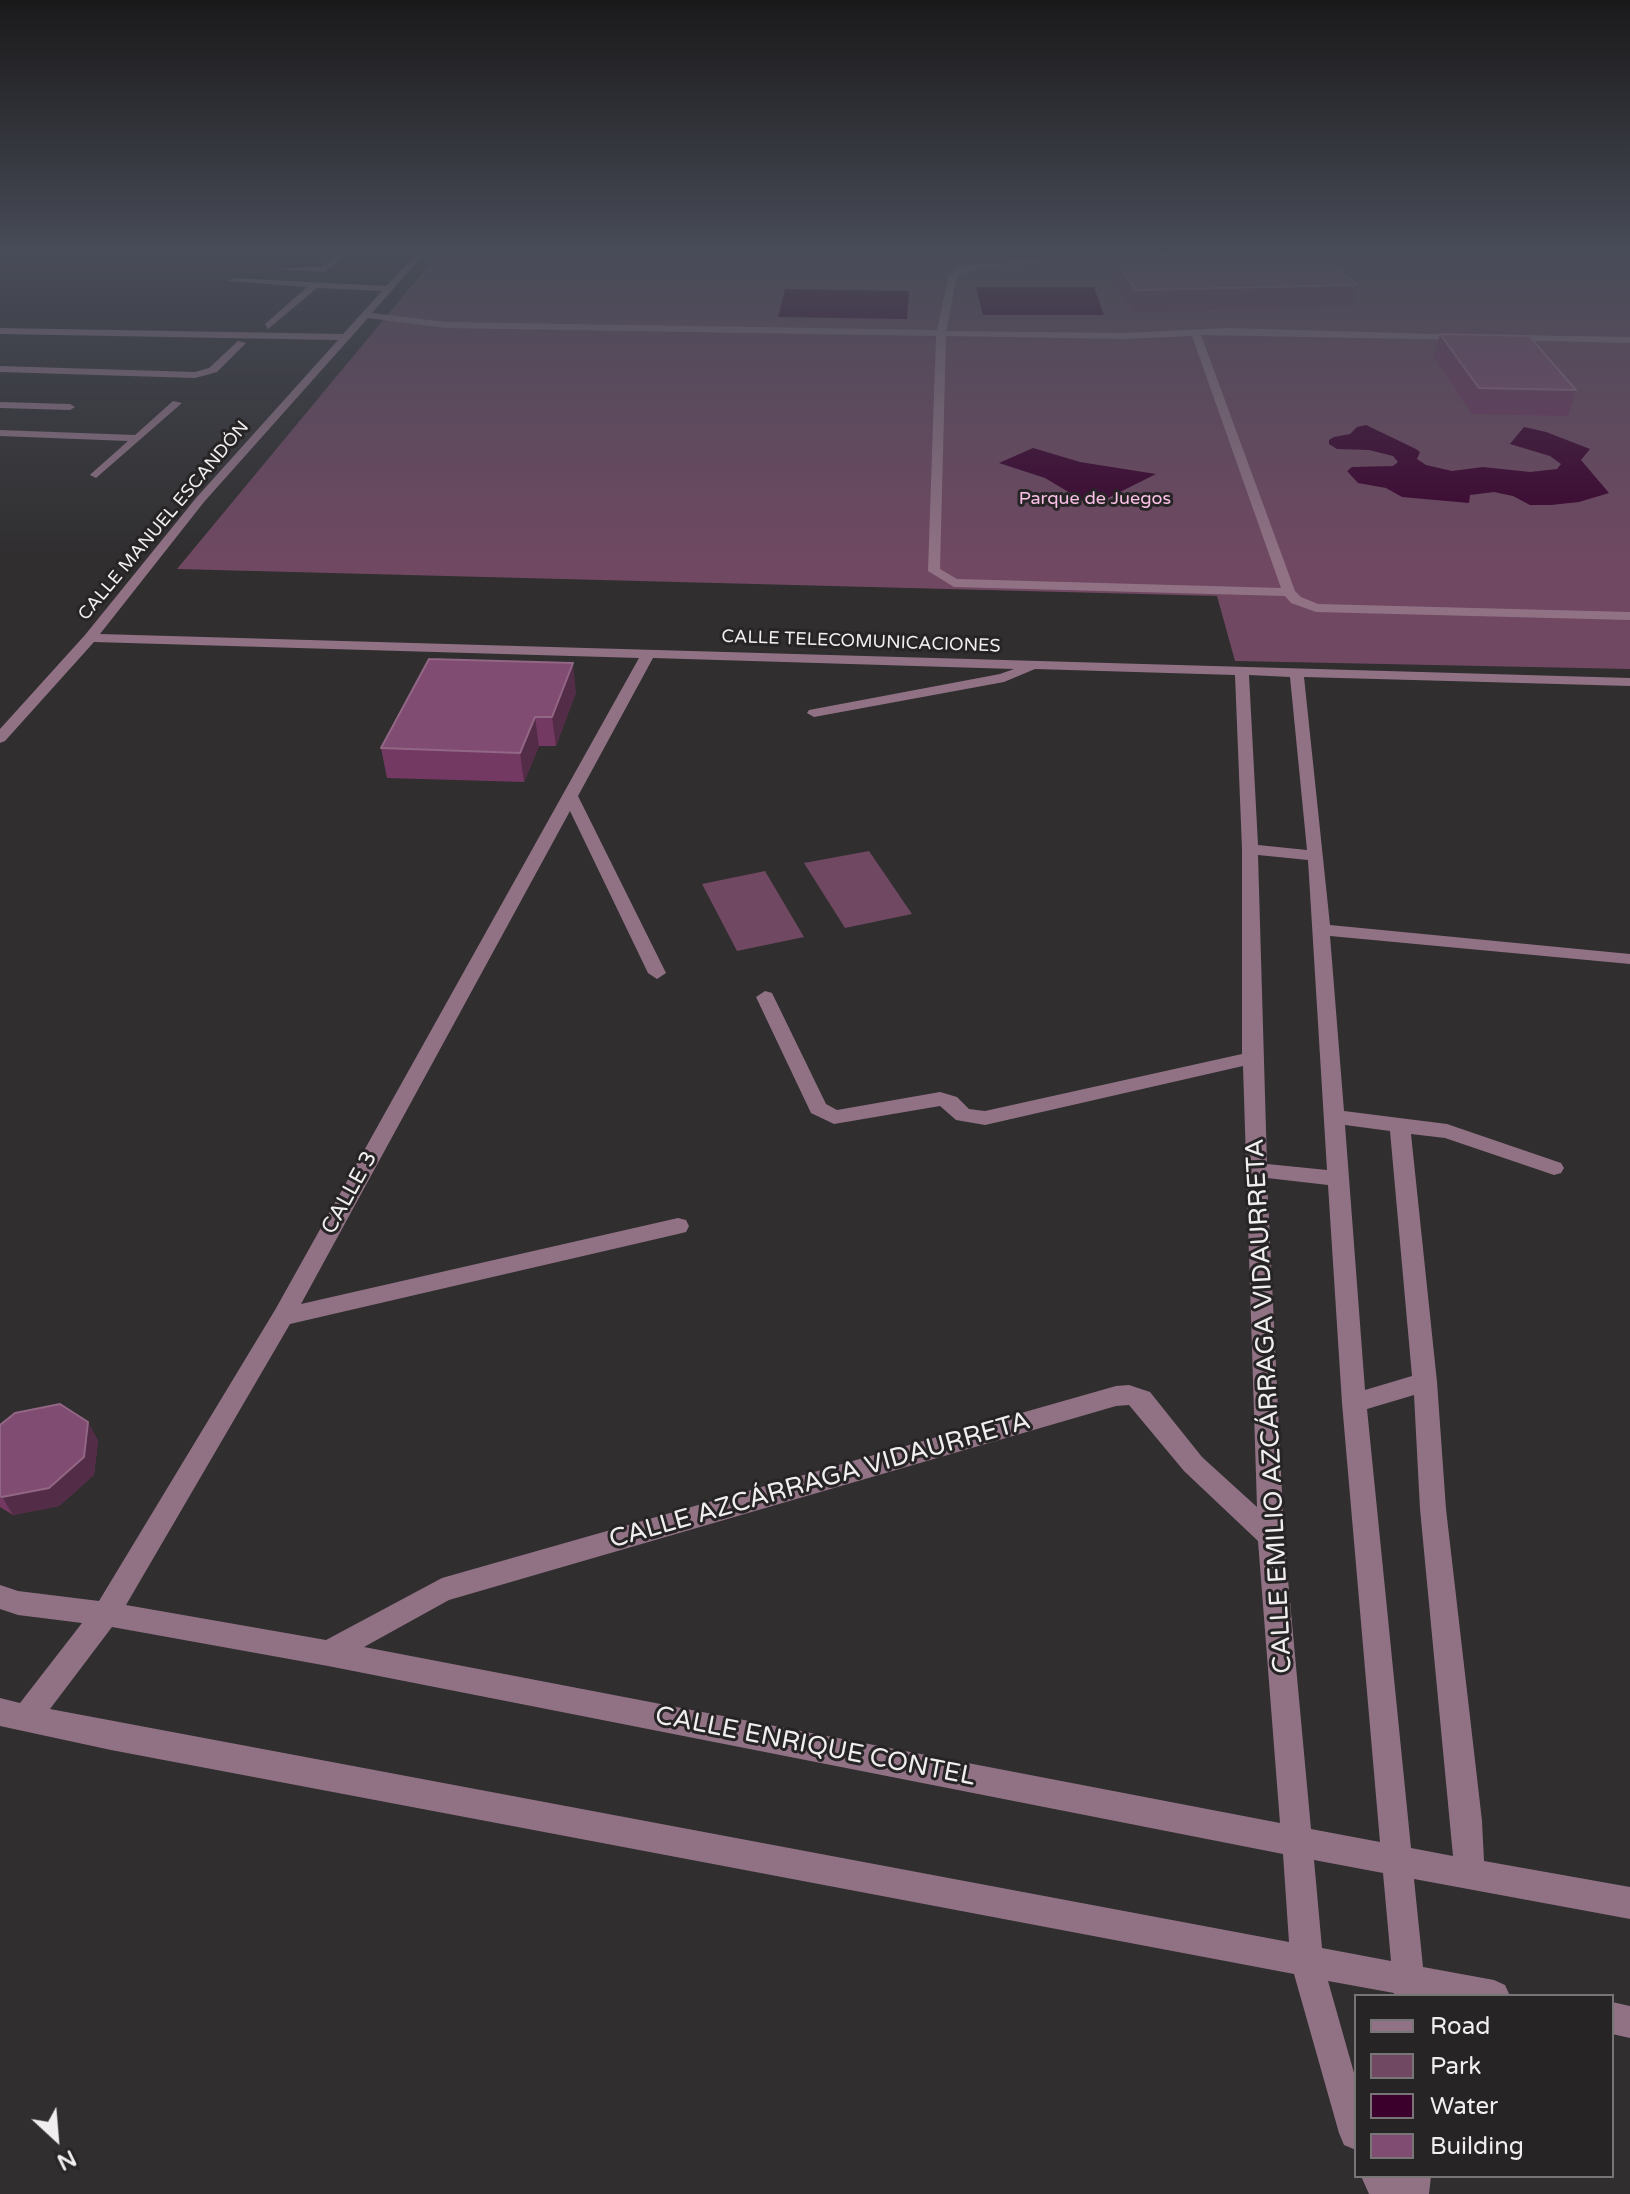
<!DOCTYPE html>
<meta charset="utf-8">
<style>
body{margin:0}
#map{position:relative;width:1630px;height:2194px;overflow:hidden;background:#302e2f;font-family:"Varela Round",sans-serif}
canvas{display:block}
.legend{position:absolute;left:1354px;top:1994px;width:260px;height:184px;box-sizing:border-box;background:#272426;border:2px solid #777576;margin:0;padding:10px 14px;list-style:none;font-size:24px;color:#f0eeef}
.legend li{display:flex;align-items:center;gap:16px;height:40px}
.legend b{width:40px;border:2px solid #777576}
.north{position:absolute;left:16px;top:2098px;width:80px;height:80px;-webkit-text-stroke:6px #272426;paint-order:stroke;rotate:154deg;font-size:22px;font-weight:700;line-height:32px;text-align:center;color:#f0eeef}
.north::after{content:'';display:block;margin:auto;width:28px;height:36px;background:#f0eeef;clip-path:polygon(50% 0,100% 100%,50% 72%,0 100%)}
</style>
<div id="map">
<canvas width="1630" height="2194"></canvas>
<ul class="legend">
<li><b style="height:10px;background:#917285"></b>Road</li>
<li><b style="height:22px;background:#704862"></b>Park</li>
<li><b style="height:22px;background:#3c002d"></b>Water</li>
<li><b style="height:22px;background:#814c71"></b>Building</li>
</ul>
<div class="north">N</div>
</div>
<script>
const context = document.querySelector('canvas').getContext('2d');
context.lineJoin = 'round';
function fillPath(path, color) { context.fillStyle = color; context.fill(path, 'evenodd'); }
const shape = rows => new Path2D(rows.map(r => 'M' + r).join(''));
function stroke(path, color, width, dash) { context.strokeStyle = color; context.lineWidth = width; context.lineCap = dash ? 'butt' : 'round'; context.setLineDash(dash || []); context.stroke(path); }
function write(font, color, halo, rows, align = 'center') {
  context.font = font + ' "Varela Round",sans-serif'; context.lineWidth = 6; context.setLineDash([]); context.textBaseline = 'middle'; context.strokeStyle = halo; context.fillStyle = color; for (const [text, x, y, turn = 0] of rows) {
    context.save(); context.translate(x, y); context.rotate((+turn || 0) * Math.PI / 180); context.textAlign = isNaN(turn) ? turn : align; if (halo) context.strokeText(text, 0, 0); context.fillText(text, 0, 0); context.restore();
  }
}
const green = shape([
 [437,255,1630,255,1630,669,1235,661,1217,596,177,569],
 [869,851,912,914,845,928,804,863],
 [765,871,804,937,737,951,702,884]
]);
const water = shape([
 [976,287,1094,287,1104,315,983,315],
 [785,289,909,291,907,319,778,317],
 [1366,425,1416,449,1420,452,1417,459,1426,465,1452,471,1483,467,1530,472,1557,469,1561,464,1550,456,1510,444,1524,427,1546,432,1590,449,1581,460,1609,493,1579,502,1551,505,1530,505,1513,496,1494,492,1470,495,1469,503,1402,497,1386,488,1358,483,1347,471,1352,467,1393,466,1398,462,1393,456,1369,450,1337,449,1329,444,1329,440,1334,437,1350,434,1357,427],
 [1033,448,1080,462,1156,474,1092,506,1045,478,999,463]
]);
const minor = shape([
 [337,255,346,255,325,272,275,269,323,266,337,255],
 [415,255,423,255,372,313,446,322,937,330,949,275,967,265,1107,255,1103,258,972,269,957,276,946,331,1124,333,1229,328,1469,335,1466,340,1201,335,1295,591,1301,597,1318,604,1630,612,1630,620,1316,612,1291,603,1285,596,954,587,928,571,936,336,446,328,368,318,204,502,100,634,1630,678,1630,686,1304,677,1330,925,1630,954,1630,964,1330,936,1344,1111,1447,1124,1561,1163,1564,1168,1561,1173,1554,1175,1445,1138,1411,1134,1437,1382,1446,1509,1482,1821,1484,1861,1630,1887,1630,1919,1414,1879,1423,1967,1494,1980,1505,1985,1510,1996,1394,1996,1394,1993,1328,1981,1356,2080,1356,2150,1344,2145,1339,2133,1294,1974,111,1750,0,1726,0,1698,20,1703,82,1623,18,1615,0,1609,0,1585,18,1591,99,1601,275,1310,639,658,94,642,5,741,0,743,0,729,85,635,196,498,338,340,0,334,0,328,343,334,382,291,317,288,268,329,265,324,307,287,229,281,233,278,386,286,415,255],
 [946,336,1124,339,1192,336,1281,588,957,579,940,569,946,336],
 [653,658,1014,669,1000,674,809,710,807,713,814,717,1004,682,1035,669,1235,675,1242,849,1242,1054,985,1111,969,1109,957,1097,940,1092,837,1110,826,1104,772,993,765,991,756,997,811,1113,834,1124,940,1106,956,1120,985,1125,1243,1066,1257,1507,1202,1457,1150,1392,1129,1385,1116,1386,442,1578,326,1640,126,1605,290,1324,678,1234,686,1232,689,1226,686,1220,678,1218,301,1304,570,811,648,973,657,979,666,973,578,796,653,658],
 [1249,675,1290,677,1307,850,1258,845,1249,675],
 [1258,855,1308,860,1327,1170,1267,1164,1258,855],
 [1345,1125,1390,1131,1412,1376,1365,1390,1345,1125],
 [1267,1178,1328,1185,1342,1403,1380,1842,1311,1829,1284,1536,1267,1178],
 [1414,1395,1420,1509,1453,1856,1411,1848,1367,1409,1414,1395],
 [1129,1405,1184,1471,1258,1541,1280,1823,364,1647,449,1600,1116,1406,1129,1405],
 [112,1627,328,1666,1283,1854,1289,1942,50,1709,112,1627],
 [1314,1860,1383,1873,1391,1961,1322,1948,1314,1860],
 [1506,335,1630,337,1630,343,1503,340,1506,335],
 [238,341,246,343,217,372,195,378,0,372,0,366,195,372,209,368,238,341],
 [173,401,182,403,96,478,90,475,92,473,128,441,0,436,0,430,135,435,173,401],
 [0,402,70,404,75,407,70,410,0,408,0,402],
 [1612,2002,1630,2006,1630,2038,1612,2034,1612,2002],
 [1361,2176,1431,2176,1429,2194,1369,2194,1361,2176]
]);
const wall = shape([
 [1349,254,1415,254,1411,271,1359,270],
 [1112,257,1357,285,1353,306,1133,312,1110,278],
 [1440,334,1576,390,1568,416,1472,414,1434,358],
 [576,692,556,746,539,746,524,782,387,778,381,748],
 [0,1425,98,1440,94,1475,59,1506,13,1515,0,1507]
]);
const shadedWall = shape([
 [573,663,576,692,556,746,552,717],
 [535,717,539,746,524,782,520,753],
 [88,1422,98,1440,94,1475,59,1506,13,1515,2,1497]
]);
const building = shape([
 [1182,254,1317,254,1357,285,1136,290,1112,257,1182,254],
 [1440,334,1529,336,1576,390,1479,388,1440,334],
 [429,659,573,663,552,717,535,717,520,753,381,748,429,659],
 [60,1404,88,1422,84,1457,49,1488,2,1497,0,1496,0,1425,15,1413,60,1404]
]);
const farParknames = [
 ["Parque de Juegos",1095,499]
];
const farStreetnames = [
 ["CALLE MANUEL ESCANDÓN",164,521,-50],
 ["CALLE TELECOMUNICACIONES",861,642,2]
];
const streetNames = [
 ["CALLE 3",350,1193,-61]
];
const nearStreetnames = [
 ["CALLE EMILIO AZCÁRRAGA VIDAURRETA",1270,1406,-93],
 ["CALLE AZCÁRRAGA VIDAURRETA",820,1481,-16],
 ["CALLE ENRIQUE CONTEL",815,1747,11]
];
fillPath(green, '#704862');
fillPath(water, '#3c002d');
fillPath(minor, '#917285');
fillPath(wall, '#733962');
fillPath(shadedWall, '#532c47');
fillPath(building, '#814c71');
stroke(building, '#926685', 2);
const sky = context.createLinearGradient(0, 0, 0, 562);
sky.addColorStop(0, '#1a191a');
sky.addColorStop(0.45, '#484c58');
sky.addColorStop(1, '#484c5800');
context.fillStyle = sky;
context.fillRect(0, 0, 1630, 562);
write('18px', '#fbc0e5', '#272426', farParknames);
write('18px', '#f0eeef', '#272426', farStreetnames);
write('22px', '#f0eeef', '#272426', streetNames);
write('26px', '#f0eeef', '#272426', nearStreetnames);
</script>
